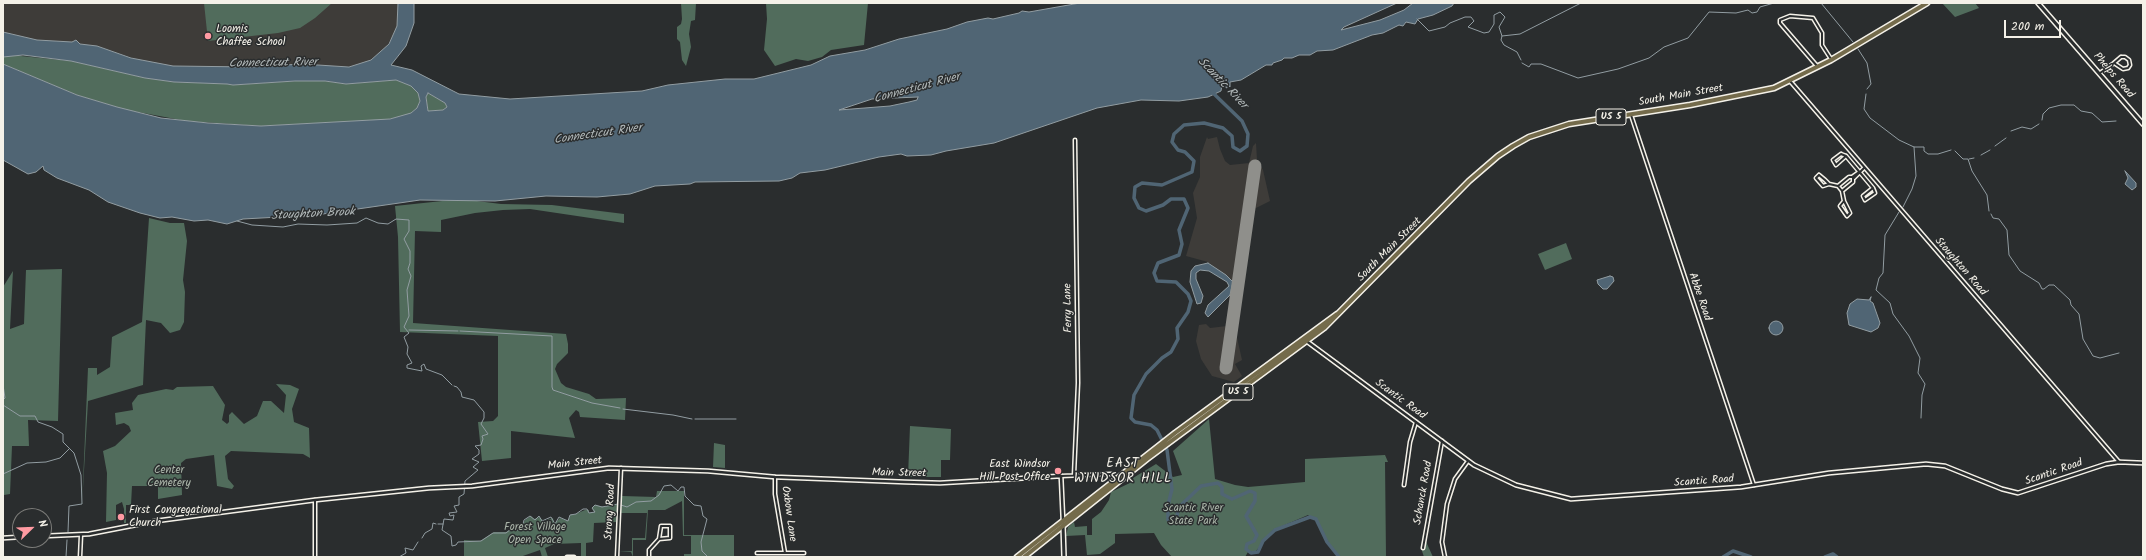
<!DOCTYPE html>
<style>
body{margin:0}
#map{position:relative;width:2146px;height:560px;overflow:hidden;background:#2a2d2e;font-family:Kalam,sans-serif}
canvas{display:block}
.frame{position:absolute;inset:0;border:4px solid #f4f1e8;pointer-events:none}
.north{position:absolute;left:12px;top:508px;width:40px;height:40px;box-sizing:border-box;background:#2a2d2e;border:1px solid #7b7b78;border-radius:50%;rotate:67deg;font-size:11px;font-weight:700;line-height:16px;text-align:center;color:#f4f1e8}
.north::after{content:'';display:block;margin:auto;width:14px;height:18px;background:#ff9aa2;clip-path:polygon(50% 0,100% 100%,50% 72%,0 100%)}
.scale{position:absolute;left:2004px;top:20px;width:57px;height:18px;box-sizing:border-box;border:2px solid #f4f1e8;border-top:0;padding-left:5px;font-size:12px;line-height:14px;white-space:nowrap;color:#f4f1e8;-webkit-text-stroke:3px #2a2d2e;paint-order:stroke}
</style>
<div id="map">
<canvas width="2146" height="560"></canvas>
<div class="frame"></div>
<div class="north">N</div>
<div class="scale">200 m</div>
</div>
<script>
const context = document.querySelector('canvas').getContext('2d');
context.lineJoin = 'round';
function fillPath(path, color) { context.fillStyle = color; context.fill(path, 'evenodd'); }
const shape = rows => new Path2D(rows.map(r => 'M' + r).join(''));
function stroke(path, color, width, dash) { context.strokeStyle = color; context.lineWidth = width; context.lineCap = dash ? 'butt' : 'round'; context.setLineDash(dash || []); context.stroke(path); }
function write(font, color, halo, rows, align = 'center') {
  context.font = font + ' Kalam,sans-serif'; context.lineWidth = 3; context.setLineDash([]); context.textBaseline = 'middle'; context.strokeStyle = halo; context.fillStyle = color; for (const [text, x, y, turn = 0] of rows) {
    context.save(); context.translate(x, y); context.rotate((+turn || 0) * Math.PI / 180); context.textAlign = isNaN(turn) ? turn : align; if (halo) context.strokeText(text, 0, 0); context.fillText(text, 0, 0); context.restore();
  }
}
const built = shape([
 [3,3,398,3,399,16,396,31,386,47,372,59,356,66,333,67,302,64,251,67,189,67,170,66,136,59,97,46,80,44,76,40,72,42,37,40,3,32],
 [1207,137,1208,139,1217,137,1220,149,1225,161,1230,165,1249,163,1253,146,1256,143,1257,160,1263,170,1270,201,1252,210,1236,333,1242,360,1235,364,1242,376,1234,382,1212,376,1201,359,1196,341,1199,325,1206,324,1210,328,1227,326,1235,283,1208,262,1186,256,1197,218,1193,193,1200,177,1200,157]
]);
const green = shape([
 [204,3,332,3,315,18,300,28,278,33,208,41],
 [681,3,696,3,695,20,691,21,689,34,691,47,686,66,682,60,680,42,677,39,677,27,681,24,682,19],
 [766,3,868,3,864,45,831,50,822,57,808,61,796,59,775,66,764,50,767,19],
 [1942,3,1975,3,1979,8,1955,17],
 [11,55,71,61,145,78,174,82,227,84,233,85,295,81,325,81,346,84,396,80,411,86,418,93,420,101,417,108,409,115,384,120,261,126,186,121,127,110,77,95,3,64,3,57],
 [428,93,445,103,447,107,443,110,428,111,426,97],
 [461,199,501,204,552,205,624,214,624,223,530,209,503,210,475,213,441,220,441,232,415,231,413,323,566,334,568,344,568,353,557,364,555,369,561,383,566,387,589,394,596,399,626,398,625,420,580,417,579,412,576,410,569,418,575,438,511,431,511,458,482,461,478,422,493,421,498,416,498,336,400,332,398,237,395,206],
 [149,218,170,223,184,223,187,241,183,280,185,292,184,322,180,330,170,333,161,323,146,320,143,385,88,401,82,505,88,368,97,368,97,375,110,367,112,337,142,322],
 [1566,243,1572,259,1545,270,1538,254],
 [62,269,58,421,28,420,29,446,12,446,10,494,4,495,3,535,3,287,13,271,10,329,24,324,26,270],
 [276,384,290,385,299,389,292,409,294,422,309,428,310,458,303,454,231,451,225,456,228,479,234,486,232,489,217,486,214,455,186,459,181,463,182,495,158,499,158,486,132,486,131,505,126,505,126,523,124,523,124,509,122,502,116,505,116,520,106,522,107,473,103,451,115,446,131,431,129,426,124,423,116,425,115,413,133,410,132,403,138,395,166,389,173,390,177,387,213,386,225,405,222,420,227,424,229,422,229,415,232,412,244,424,257,416,263,401,271,401,284,413,286,395],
 [1209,419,1215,479,1235,485,1248,487,1305,482,1305,459,1385,455,1388,462,1385,462,1386,557,1337,557,1317,522,1308,515,1273,530,1256,551,1248,552,1245,557,1172,557,1161,545,1154,533,1115,534,1115,543,1100,554,1087,555,1085,535,1066,536,1068,527,1074,522,1075,527,1087,526,1087,535,1092,535,1092,519,1101,512,1109,500,1111,492,1134,481,1133,478,1156,464,1173,477,1182,475,1173,451],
 [910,426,951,429,950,460,941,460,941,477,908,477],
 [714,443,725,445,725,468,713,467],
 [657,491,684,491,684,535,734,535,734,557,684,557,684,554,691,554,691,536,683,536,682,501,665,510,648,510,646,540,633,540,633,557,631,552,619,552,632,551,632,538,645,538,647,513,621,513,622,496,656,497],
 [608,504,617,505,616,522,594,523,593,542,586,543,586,557,581,557,581,543,554,544,545,548,548,557,542,557,540,550,520,557,464,557,464,540,480,541,494,532,506,532,513,528,518,530,526,519,531,516,534,519,539,517,544,521,553,518,554,524,560,518,568,521,571,514,573,515,585,510,589,510,589,513,594,512,592,508,595,505,605,507],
 [1423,535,1433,557,1424,557,1421,548]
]);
const water = shape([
 [398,3,414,3,414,23,406,46,391,65,412,70,459,94,510,99,642,91,668,85,725,79,754,79,811,65,830,56,865,50,899,39,947,29,967,22,988,18,993,19,1019,13,1022,11,1029,12,1080,3,1397,3,1344,27,1341,30,1380,20,1404,10,1413,3,1454,3,1452,6,1433,15,1418,19,1415,24,1406,22,1403,26,1399,25,1383,33,1372,35,1333,50,1317,51,1310,55,1299,55,1292,58,1284,58,1282,60,1273,63,1272,65,1266,65,1241,80,1230,82,1230,87,1226,83,1227,88,1222,85,1221,91,1208,97,1179,101,1141,100,1097,108,994,143,946,151,931,155,907,156,901,154,879,157,825,170,800,173,792,178,779,181,695,182,690,184,655,186,630,194,597,197,546,196,495,201,420,200,316,215,243,219,227,224,208,220,194,221,172,217,160,218,140,213,108,202,89,190,57,178,44,170,43,166,36,172,28,174,3,160,3,64,77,95,117,107,161,118,208,123,261,126,390,119,411,113,417,108,420,101,418,93,411,86,396,80,346,84,325,81,295,81,233,85,227,84,174,82,145,78,71,61,23,55,3,57,3,32,37,40,72,42,76,40,80,44,97,46,131,58,173,66,251,67,302,64,349,67,371,60,389,44,397,26,398,3],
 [428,93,445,103,447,107,443,110,428,111,426,97,428,93],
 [918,97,917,100,909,102,890,106,839,110,872,99,918,97],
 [2125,171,2136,183,2136,187,2132,190,2125,184,2128,178,2125,171],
 [1208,263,1226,275,1233,282,1230,295,1208,317,1205,313,1208,305,1229,286,1227,282,1209,271,1200,270,1196,273,1196,279,1203,296,1201,303,1197,304,1190,282,1191,271,1195,266,1208,263],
 [1610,276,1613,277,1614,281,1607,289,1603,289,1598,284,1597,280,1610,276],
 [1871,297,1870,301,1873,303,1880,323,1878,328,1871,332,1849,325,1847,313,1850,304,1857,299,1869,300,1871,297],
 '1769 328a7 7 0 1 1 14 0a7 7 0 1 1-14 0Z'
]);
const stream = shape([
 [1821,3,1853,42],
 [1417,19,1429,31,1445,27,1450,23,1465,17,1471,17,1474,21,1468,27,1484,33,1489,32,1494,24,1494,15,1500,12,1505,17,1499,27,1502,36,1501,40,1504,45,1517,52,1521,60],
 [1502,36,1520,34,1581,3],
 [1858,49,1867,63,1871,84,1867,89],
 [1522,63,1529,67,1531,64,1541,64,1578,78,1618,69,1649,58,1664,47,1688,38,1709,12,1736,13,1748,10,1752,13,1757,12,1760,7,1774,3],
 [1866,94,1864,109,1870,118,1899,140,1914,147,1924,147,1924,151,1928,154,1938,154,1951,150],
 [2042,120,2043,114,2049,108,2061,105,2074,105,2081,111,2092,113,2102,122,2116,121],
 [2011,131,2022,127,2031,129,2039,124],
 [1995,146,2006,138],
 [1955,151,1963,159,1968,159,1972,171,1987,195,1989,211],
 [1981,155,1990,150],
 [1969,159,1974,158],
 [1903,207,1912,189,1916,176,1914,147],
 [1899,212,1885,235,1883,273,1879,278,1876,290,1890,303,1893,314,1909,336,1920,358,1918,373,1925,384,1922,395,1921,418],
 [1991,214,1993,218,1999,219,2007,230,2009,255,2020,271,2039,283,2042,289,2044,289,2049,285,2054,285,2070,300,2071,305,2079,314,2083,339,2093,356,2100,358,2119,353],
 [237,221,252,225,283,227,298,224,327,225,357,223,366,218,378,223,388,224,396,219,409,220,409,231,404,239,410,251,410,263,408,269,411,276,407,290,409,316,404,327,409,333,404,337,408,347,407,354,412,363,407,365,407,368,422,371,421,366,424,364,426,369,442,375,452,385],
 [409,330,458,331],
 [460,331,552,336,552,387,553,390,592,403,620,408],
 [3,385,5,398,3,400],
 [454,386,457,387,461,392,462,397,474,400,484,412,484,418,481,424,488,434,482,436,483,439,481,445,475,446,479,450,479,454,472,459,479,462,473,467,478,470,465,481,464,494,459,497,459,505,454,506,457,512,449,513,450,516,454,515,453,520,444,519,442,530,451,536,452,546,456,545,458,542,481,541,493,533,506,533,511,529,518,530,520,525,523,524,524,520,530,516,535,520,539,516,542,521,551,517,555,524,559,517,568,521,570,515,576,514,583,509,587,509,589,513,595,512,592,508,595,505,602,507,618,504],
 [3,405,20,416,35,416,38,422,52,427,63,434,63,442,74,453,81,475,82,504,69,506,68,532],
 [623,409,673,415,692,419],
 [695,419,736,419],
 [3,474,27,463,46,462,60,458,69,449],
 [621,505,627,507,636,502,651,501,659,495,664,486,671,485,678,491,681,487,684,487,685,496,694,505,701,506,703,516,707,519,701,542,702,551,708,557],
 [438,524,443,524],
 [422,538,425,533,432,529,433,523,436,524],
 [66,557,67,540],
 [399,557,406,553,405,548,413,550,418,542]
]);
const river = shape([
 [1212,92,1242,121,1248,134,1247,146,1240,151,1233,147,1232,136,1223,128,1204,123,1184,125,1174,134,1172,142,1178,150,1185,152,1194,161,1192,172,1162,185,1142,183,1135,187,1134,198,1139,208,1146,211,1163,205,1171,199,1184,199,1188,208,1179,230,1182,244,1179,255,1158,263,1154,273,1157,281,1176,282,1188,294,1191,301,1188,312,1177,328,1178,339,1171,352,1162,358,1146,374,1134,395,1131,418,1135,422,1151,425,1157,430,1167,450,1172,489,1168,505,1168,520,1177,518,1178,508,1201,486,1218,483,1222,487,1222,494,1232,499,1250,491,1255,493,1255,501,1246,516,1257,535,1254,541,1247,544,1246,549,1251,553,1258,552,1263,541,1275,530,1310,517,1316,519,1327,542,1339,557],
 [1723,557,1733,551,1751,557],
 [1825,557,1833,554,1837,557]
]);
const runway = shape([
 [1226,368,1255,166]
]);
const minor = shape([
 [2121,57,2125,57,2129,60,2130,65,2128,68,2123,69,2114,63,2121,57],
 [1817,66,1780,23,1780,20,1790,16,1813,18,1822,33,1822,45,1831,59],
 [2100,73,2114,63],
 [1790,81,2119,462],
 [1631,115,1754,485],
 [1841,154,1846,156,1836,165,1833,160,1841,154],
 [1846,156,1873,188],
 [1819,175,1825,180,1829,184,1823,186,1816,178,1819,175],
 [1852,177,1859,172],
 [1854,178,1864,168],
 [1829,184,1838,186],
 [1838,186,1849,177,1853,177,1853,182,1842,191],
 [1838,186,1842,191,1844,201],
 [1873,188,1875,193,1865,200,1863,196,1873,188],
 [1844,201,1850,213,1847,216,1840,206,1844,201],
 [1074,475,1078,383,1075,140],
 [1061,476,1111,474],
 [775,477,775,494,785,553],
 [1404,485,1410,442,1416,422],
 [1423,548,1442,441],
 [757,553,804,553],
 [80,557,81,535],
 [315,557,315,500],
 [567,557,574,557],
 [617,557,621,468],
 [649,557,649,550,659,539,670,538,670,526,661,526,659,539],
 [1445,557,1442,542,1447,504,1455,479,1468,461]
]);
const tertiary = shape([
 [1305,340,1474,465,1516,485,1571,499,1741,487,1829,473,1926,464,1945,466,2002,489,2018,493,2106,464,2119,462,2143,463],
 [44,536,89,534,156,521,315,500,429,488,472,486,609,468,708,471,775,477,905,482,940,483,1061,476,1063,520],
 [3,538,20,537]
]);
const secondary = shape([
 [2038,3,2143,124],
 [1063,525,1064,557]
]);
const trunk = shape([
 [1017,557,1175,433,1337,314],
 [1024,557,1147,459,1324,328,1469,181,1498,156,1513,146,1529,137,1569,124,1690,105,1774,88,1831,60,1927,3]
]);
const markers = [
 [208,36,4,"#ff9aa2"],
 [1058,471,4,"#ff9aa2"],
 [121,517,4,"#ff9aa2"]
];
const shields = [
 [1611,117,30],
 [1238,392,30]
];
const shieldNames = [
 ["US 5",1611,117],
 ["US 5",1238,392]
];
const poiNames = [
 ["Loomis",216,30],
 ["Chaffee School",216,43],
 ["East Windsor",1050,465,"right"],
 ["Hill Post Office",1050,478,"right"],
 ["First Congregational",129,511],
 ["Church",129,524]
];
const streetNames = [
 ["Phelps Road",2113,76,49],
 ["South Main Street",1681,96,-10],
 ["South Main Street",1390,250,-45],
 ["Stoughton Road",1960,267,49],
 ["Abbe Road",1699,297,71],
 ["Ferry Lane",1069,308,-91],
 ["Scantic Road",1400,400,36],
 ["Main Street",575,464,-6],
 ["Scantic Road",2054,473,-19],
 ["Main Street",899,474,1],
 ["Scantic Road",1704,482,-4],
 ["Schanck Road",1424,493,-80],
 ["Strong Road",611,512,-87],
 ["Oxbow Lane",788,514,82]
];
const parkNames = [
 ["Center",169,471],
 ["Cemetery",169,484],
 ["Scantic River",1193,509],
 ["State Park",1193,522],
 ["Forest Village",535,528],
 ["Open Space",535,541]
];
const waterNames = [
 ["Connecticut River",273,64,-1],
 ["Scantic River",1222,84,46],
 ["Connecticut River",917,89,-15],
 ["Connecticut River",598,135,-8],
 ["Stoughton Brook",313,215,-3]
];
const quarterNames = [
 ["EAST",1123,465],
 ["WINDSOR HILL",1123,480]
];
fillPath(built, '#3e3c39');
fillPath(green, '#516c5c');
fillPath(water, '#506574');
stroke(water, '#929da2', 1);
stroke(stream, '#929da2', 1);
stroke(river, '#506574', 3.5);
stroke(runway, '#8f8f8b', 13);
stroke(minor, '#f4f1e8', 5);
stroke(tertiary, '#f4f1e8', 5.5);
stroke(secondary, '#f4f1e8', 6);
stroke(trunk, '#f4f1e8', 7);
stroke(minor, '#2a2d2e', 2);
stroke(tertiary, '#2a2d2e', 2.5);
stroke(secondary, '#2a2d2e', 3);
stroke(trunk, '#746b4b', 4);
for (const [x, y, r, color] of markers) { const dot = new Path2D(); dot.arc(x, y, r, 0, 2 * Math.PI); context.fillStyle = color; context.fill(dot); stroke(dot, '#2a2d2e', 1.5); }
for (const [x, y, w] of shields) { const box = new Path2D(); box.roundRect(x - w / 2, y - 8, w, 16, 3); context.fillStyle = '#2a2d2e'; context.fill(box); stroke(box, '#f4f1e8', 1); }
write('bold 10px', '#f4f1e8', null, shieldNames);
write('11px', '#f4f1e8', '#2a2d2e', poiNames, 'left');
write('11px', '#f4f1e8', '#2a2d2e', streetNames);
write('11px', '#abb5a9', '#2a2d2e', parkNames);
write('italic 12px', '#b2b9ba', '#2a2d2e', waterNames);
context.letterSpacing = '1px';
write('13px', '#f4f1e8', '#2a2d2e', quarterNames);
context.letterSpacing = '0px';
</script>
